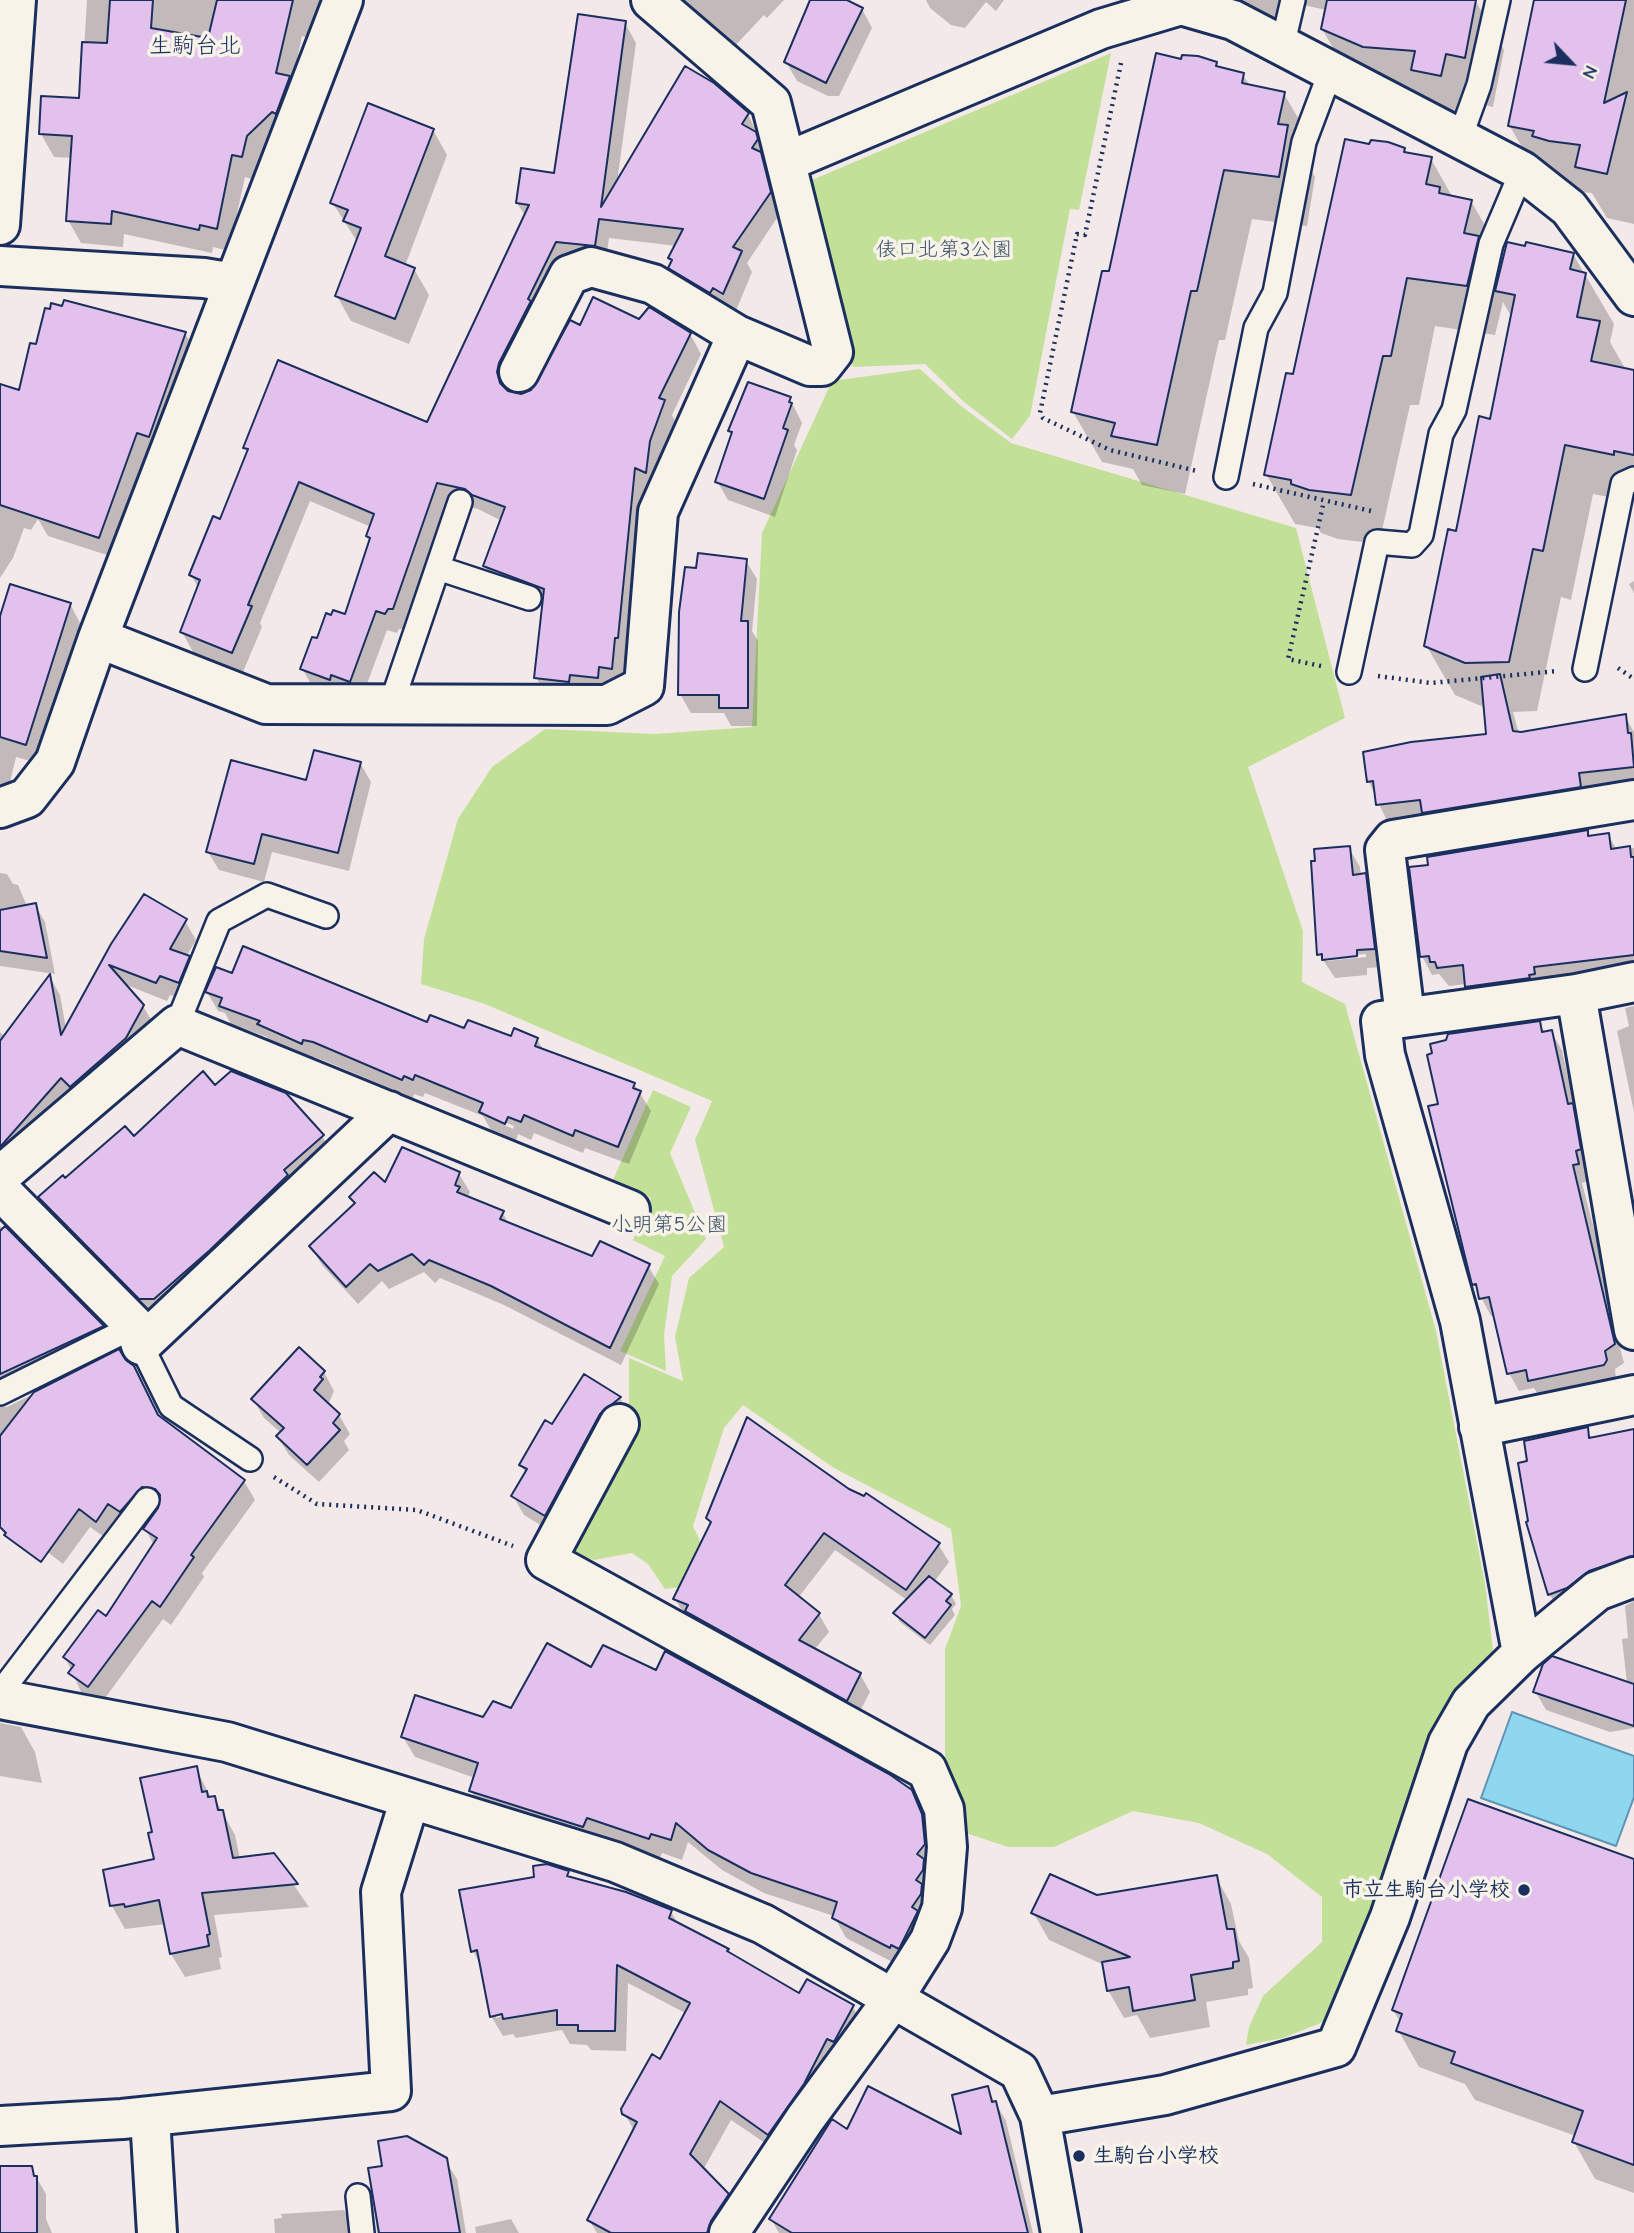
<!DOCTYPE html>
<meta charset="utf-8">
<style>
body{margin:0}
#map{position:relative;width:1634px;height:2233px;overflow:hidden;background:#f3e9e9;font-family:"Comic Neue",sans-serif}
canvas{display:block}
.north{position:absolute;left:1536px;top:28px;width:70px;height:70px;-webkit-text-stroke:5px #f7f3e8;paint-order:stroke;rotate:116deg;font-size:19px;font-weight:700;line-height:28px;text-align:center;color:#1b2f5e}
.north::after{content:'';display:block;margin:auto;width:24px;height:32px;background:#1b2f5e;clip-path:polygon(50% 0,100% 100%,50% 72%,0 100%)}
</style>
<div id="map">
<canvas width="1634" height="2233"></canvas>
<div class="north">N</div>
</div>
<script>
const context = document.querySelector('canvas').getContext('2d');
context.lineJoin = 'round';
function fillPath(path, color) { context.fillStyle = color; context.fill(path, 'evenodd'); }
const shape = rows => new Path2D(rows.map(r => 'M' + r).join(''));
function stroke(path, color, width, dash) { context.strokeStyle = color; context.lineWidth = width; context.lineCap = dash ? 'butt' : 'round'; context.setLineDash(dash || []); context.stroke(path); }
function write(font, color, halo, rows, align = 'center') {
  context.font = font + ' "Comic Neue","Klee One",sans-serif'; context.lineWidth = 7; context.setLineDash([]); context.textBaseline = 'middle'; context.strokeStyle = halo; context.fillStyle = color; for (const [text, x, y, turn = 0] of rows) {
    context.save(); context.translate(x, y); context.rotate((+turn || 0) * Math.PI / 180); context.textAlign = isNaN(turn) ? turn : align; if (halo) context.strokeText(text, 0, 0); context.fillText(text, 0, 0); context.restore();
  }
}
const green = shape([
 [1111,53,1079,210,1070,209,1030,416,1012,439,964,402,925,364,853,367,805,183],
 [920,369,961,406,1011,443,1296,528,1345,718,1248,767,1303,931,1302,982,1345,1004,1436,1331,1485,1584,1494,1658,1444,1709,1347,1992,1323,2022,1283,2038,1246,2045,1249,2027,1263,1996,1322,1942,1322,1897,1267,1854,1199,1823,1133,1811,1054,1847,1008,1847,963,1832,945,1757,945,1649,961,1606,951,1529,834,1468,743,1405,724,1428,693,1526,706,1554,697,1585,665,1589,648,1564,632,1553,594,1560,564,1550,629,1431,629,1358,683,1381,675,1337,689,1278,724,1247,695,1140,712,1101,485,1004,421,984,424,939,458,819,492,767,545,729,655,734,752,727,762,533,832,381],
 [653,1090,691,1107,670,1153,706,1239,672,1276,664,1335,666,1371,620,1351,665,1256,633,1240,651,1198,613,1180]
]);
const water = shape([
 [1512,1712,1634,1756,1634,1797,1616,1846,1481,1798,1512,1712]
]);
const shadow = shape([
 [87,0,320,0,311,39,302,36,292,83,286,135,259,160,254,180,245,177,229,251,213,247,212,253,124,234,123,247,81,243,68,220,73,158,54,157,41,134,81,100],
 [680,0,784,0,767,18,764,15,732,49],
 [812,0,843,0,862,9,872,28,839,96,828,96,797,81,786,62],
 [926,0,1004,0,996,11,986,2,965,28,951,25,930,8],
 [1152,0,1475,0,1504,50,1493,107,1474,102,1469,125,1442,119,1430,99,1393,96,1351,79,1322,29,1326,10,1295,3,1288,35],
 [1536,0,1634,0,1634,224,1607,218,1592,193,1580,192,1539,176,1509,125],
 [625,23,636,43,617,183,748,114,766,154,766,164,771,174,781,212,747,263,752,272,735,313,682,287,670,268,677,246,609,238,605,265,567,261,510,383,508,393,521,396,533,391,581,327,639,321,690,334,701,354,672,415,675,421,660,461,657,492,645,487,629,658,626,657,623,688,547,697,536,677,544,604,496,585,485,566,502,521,478,509,448,502,404,629,399,629,397,633,387,630,361,700,313,688,302,668,318,641,346,616,371,542,368,536,371,527,310,501,260,623,262,627,243,672,193,652,182,632,199,589,191,575,221,521,248,454,245,448,428,424,526,217,517,203,555,175],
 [1182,61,1215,63,1219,69,1243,75,1250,86,1284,94,1313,143,1308,164,1315,177,1307,226,1252,219,1225,340,1219,340,1185,494,1142,485,1133,469,1102,462,1073,412,1110,272],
 [433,130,447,155,405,266,414,269,429,295,409,344,351,321,337,296,358,243,332,202],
 [1404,149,1407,154,1431,159,1453,198,1471,201,1499,250,1495,267,1500,276,1573,254,1614,324,1610,342,1626,370,1634,372,1634,502,1593,494,1571,600,1561,597,1537,711,1513,712,1519,734,1625,716,1634,732,1634,786,1388,823,1369,782,1488,735,1486,708,1455,695,1426,645,1491,421,1512,318,1503,302,1495,335,1435,326,1419,405,1410,405,1379,544,1338,539,1321,533,1318,528,1295,524,1266,474,1295,376],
 [185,333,196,352,160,455,147,451,110,556,48,536,38,519,31,530,24,528,13,558,0,578,0,420,20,392],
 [790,399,802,423,794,445,797,450,775,517,728,500,717,481,733,436,729,431],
 [746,561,757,579,752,631,758,641,757,726,731,726,724,713,691,713,680,694,698,570],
 [1634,581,1634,593,1629,584],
 [70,604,80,623,37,763,16,757,5,803,0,802,0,642],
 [360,763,371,782,349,871,272,852,264,882,219,870,208,852,308,783],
 [1587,832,1590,837,1608,835,1617,850,1634,848,1634,974,1477,1005,1466,984,1449,986,1439,974,1432,975,1422,956],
 [1349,848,1360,867,1361,876,1365,875,1376,894,1384,967,1367,968,1367,975,1335,978,1319,954],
 [1366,954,1366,957,1326,961,1326,957],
 [0,873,7,874,13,884,18,885,27,906,35,905,45,922,55,974,0,966],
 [185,921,196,940,186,957,199,977,189,1001,170,995,167,1001,124,984,143,1006,154,1025,0,1164,0,1032,5,1037,50,977,60,995,66,1029,113,945],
 [233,975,428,1024,511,1038,537,1039,544,1051,634,1084,651,1111,629,1164,585,1148,583,1153,534,1133,531,1140,518,1134,516,1141,491,1130,483,1116,425,1093,423,1097,414,1094,413,1098,325,1061,314,1057,312,1062,269,1043,267,1037,231,1024,225,1013,218,1011,207,992],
 [489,1115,514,1126,513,1129,489,1118],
 [1634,1006,1634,1112,1617,1031,1629,1026,1625,1008],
 [1539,1023,1545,1033,1551,1032,1562,1050,1575,1110,1582,1123,1590,1167,1585,1168,1588,1181,1582,1183,1602,1260,1607,1270,1615,1328,1624,1363,1615,1369,1616,1379,1540,1398,1534,1388,1519,1391,1509,1373,1495,1315,1491,1316,1474,1284,1440,1105],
 [215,1087,322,1136,333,1154,151,1317,51,1216,40,1197],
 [459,1174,470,1192,467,1198,502,1212,509,1224,593,1259,648,1266,659,1284,621,1365,504,1305,440,1278,435,1283,424,1272,389,1289,382,1281,358,1304,322,1265,311,1247,356,1204,352,1198,386,1185],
 [0,1226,103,1327,113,1345,4,1400,0,1406],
 [119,1352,125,1362,133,1367,160,1418,244,1481,255,1500,202,1573,204,1577,171,1625,163,1619,100,1705,81,1692,65,1657,106,1618,154,1545,145,1529,160,1505,152,1506,107,1539,90,1527,63,1564,0,1515,0,1407,7,1407],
 [324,1372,334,1391,328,1405,339,1415,350,1434,344,1441,349,1450,319,1482,289,1455,278,1437,281,1433,264,1418,253,1399],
 [584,1376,620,1398,631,1417,555,1534,524,1515,513,1496,526,1474,521,1465,553,1427],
 [1587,1429,1592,1439,1634,1431,1634,1576,1561,1613,1550,1595,1528,1523,1529,1462],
 [848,1490,938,1544,949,1562,934,1582,951,1595,956,1604,952,1609,955,1615,930,1645,900,1622,895,1613,907,1600,835,1550,798,1598,819,1614,829,1632,814,1650,860,1674,870,1692,857,1717,685,1616,675,1599,712,1524,708,1518],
 [1634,1601,1634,1728,1610,1732,1546,1710,1535,1691,1627,1683,1622,1639,1628,1638,1625,1606],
 [591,1669,911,1792,933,1837,935,1881,902,1967,846,1938,834,1916,764,1893,722,1870,688,1842,682,1860,662,1853,660,1858,598,1838,483,1812,471,1791,475,1778,415,1757,403,1737,484,1719,511,1710],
 [0,1723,21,1727,35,1752,42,1783,0,1776],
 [196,1768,211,1798,214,1797,235,1835,240,1859,273,1855,309,1907,214,1915,222,1957,219,1958,221,1969,185,1977,171,1954,166,1924,125,1929,112,1906,156,1861,154,1833],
 [1634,1866,1634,2193,1595,2179,1574,2142,1576,2136,1475,2100,1465,2084,1419,2067,1398,2030,1401,2023,1393,2010],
 [567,1872,571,1879,671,1912,679,1925,727,1950,730,1955,800,1995,852,2006,864,2026,780,2153,731,2120,703,2170,728,2195,739,2215,727,2233,597,2233,589,2220,635,2132,624,2113,661,2061,687,2014,628,1983,626,2051,591,2050,587,2045,570,2044,562,2030,516,2038,513,2034,503,2036,491,2016,482,1968,473,1951],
 [510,2011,511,2014,496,2018,496,2014],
 [1216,1877,1231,1904,1239,1941,1249,1958,1253,1988,1248,1989,1248,1995,1206,2002,1210,2027,1150,2038,1137,2015,1124,2018,1108,1990,1104,1965,1049,1940,1033,1912,1097,1897],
 [987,2088,1006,2121,1033,2233,779,2233,771,2219,847,2131,964,2137],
 [445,2160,457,2179,466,2233,377,2233,370,2170],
 [0,2168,31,2168,46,2194,46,2219,52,2233,0,2233],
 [344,2210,356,2233,275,2233,274,2219,282,2218,281,2214],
 [511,2219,519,2233,476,2233,475,2227]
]);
const building = shape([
 [110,0,153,0,151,28,208,38,217,0,293,0,276,73,290,76,276,114,272,112,247,136,242,157,232,155,217,229,200,225,199,230,112,211,111,224,66,221,72,136,39,134,41,96,79,98,82,42,107,43,110,0],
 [810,0,847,0,863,8,826,83,784,62,810,0],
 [1327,0,1476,0,1465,58,1446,54,1441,76,1411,70,1415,51,1363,47,1321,29,1327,0],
 [1534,0,1626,0,1604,103,1627,92,1607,174,1575,167,1580,145,1549,141,1532,136,1534,131,1508,126,1534,0],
 [578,14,626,21,601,207,685,66,714,83,749,113,742,124,756,132,758,139,752,148,761,152,771,192,733,247,742,251,723,294,713,288,710,293,668,268,672,260,668,258,683,229,599,219,595,246,556,242,528,299,531,301,499,363,497,372,500,383,508,391,521,394,531,390,570,320,580,325,593,297,639,319,649,307,691,333,659,398,665,400,650,441,646,473,635,468,618,638,615,638,612,669,599,667,598,678,570,675,569,682,534,678,544,589,483,566,505,507,472,495,465,489,437,483,393,609,388,609,385,614,376,611,350,682,331,675,330,680,300,669,312,637,317,638,326,613,331,615,333,610,345,614,370,538,366,536,374,514,299,482,248,605,252,606,232,653,180,632,200,580,189,575,213,516,220,519,248,449,243,448,278,360,427,422,529,205,516,203,521,168,554,173,578,14],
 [1156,53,1181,59,1182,55,1198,56,1217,62,1216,66,1244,73,1242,83,1285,92,1278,124,1288,125,1279,177,1224,170,1197,291,1191,291,1157,445,1111,436,1115,423,1071,412,1102,271,1109,271,1156,53],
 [368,103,434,129,385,256,415,268,395,319,335,296,361,228,343,221,348,210,330,203,368,103],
 [1345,139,1369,144,1371,140,1388,142,1405,148,1404,152,1432,157,1426,184,1440,187,1439,193,1472,200,1464,233,1479,236,1467,286,1407,278,1391,356,1383,356,1351,495,1309,490,1291,484,1291,480,1264,475,1286,373,1293,374,1345,139],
 [1507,242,1525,246,1526,242,1574,253,1570,269,1586,273,1577,317,1600,321,1591,361,1634,370,1634,455,1614,451,1614,455,1565,445,1543,551,1533,549,1509,662,1465,663,1424,646,1448,529,1456,531,1479,416,1490,419,1515,295,1495,291,1507,242],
 [64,300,186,332,149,437,137,433,99,538,0,505,0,384,19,390,30,343,36,344,45,308,50,309,51,303,62,306,64,300],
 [748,382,791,397,789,402,792,403,783,428,788,430,764,499,715,482,732,432,728,431,748,382],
 [698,553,747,559,741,621,748,621,748,708,719,708,719,695,678,695,679,612,685,567,696,568,698,553],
 [10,584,71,603,26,745,0,737,0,616,10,584],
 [1500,674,1513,731,1521,732,1626,714,1628,733,1631,733,1634,767,1579,773,1581,787,1422,813,1420,800,1376,805,1373,781,1367,782,1363,752,1411,742,1486,734,1481,677,1500,674],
 [314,750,361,762,338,853,262,834,254,864,206,852,231,760,306,780,314,750],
 [1588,830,1588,836,1609,833,1611,849,1630,846,1631,857,1634,857,1634,955,1534,967,1535,974,1529,975,1530,978,1465,987,1463,965,1437,968,1435,962,1430,962,1429,956,1420,957,1409,867,1428,865,1427,857,1588,830],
 [1350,846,1353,875,1366,873,1375,949,1357,950,1357,956,1322,960,1322,954,1317,955,1311,861,1315,861,1314,849,1350,846],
 [144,894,187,919,170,949,190,956,179,983,160,976,156,983,109,965,144,1005,126,1038,70,1087,61,1078,0,1147,0,1041,50,974,61,1035,111,944,144,894],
 [36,903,47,958,0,951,0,910,36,903],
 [243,946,427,1022,430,1015,464,1028,468,1020,511,1036,514,1028,538,1038,535,1046,635,1083,633,1088,641,1091,618,1147,575,1130,573,1136,524,1115,521,1122,508,1117,505,1124,479,1112,483,1103,415,1075,413,1080,404,1076,402,1080,313,1042,303,1040,302,1044,257,1024,260,1021,219,1006,222,998,205,992,216,967,232,973,243,946],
 [1540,1021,1542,1032,1552,1030,1568,1104,1573,1103,1581,1149,1576,1151,1579,1164,1573,1165,1615,1344,1605,1351,1607,1360,1604,1365,1528,1381,1526,1370,1507,1374,1489,1297,1479,1299,1476,1284,1472,1285,1428,1106,1438,1104,1427,1055,1432,1053,1430,1044,1446,1040,1448,1034,1540,1021],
 [203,1071,215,1085,231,1071,286,1093,324,1135,284,1170,288,1175,210,1250,154,1299,139,1299,38,1197,63,1175,65,1178,125,1126,134,1136,203,1071],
 [402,1147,460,1172,455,1185,460,1187,457,1192,504,1211,500,1219,592,1256,600,1241,650,1264,610,1348,491,1286,429,1260,424,1265,412,1254,378,1271,370,1264,346,1287,309,1246,355,1203,349,1197,374,1172,385,1182,402,1147],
 [5,1226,104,1326,0,1374,0,1231,5,1226],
 [299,1347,325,1371,320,1377,323,1379,314,1390,340,1414,333,1423,340,1430,307,1465,276,1436,284,1428,251,1399,299,1347],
 [119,1349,126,1360,134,1366,158,1415,245,1480,191,1555,194,1557,160,1607,152,1601,88,1687,68,1673,74,1665,63,1657,98,1610,106,1616,157,1538,143,1529,158,1508,160,1495,155,1489,142,1487,120,1512,108,1504,96,1522,79,1509,41,1562,4,1535,6,1533,0,1527,0,1436,34,1392,119,1349],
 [584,1374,621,1397,600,1414,545,1516,511,1496,527,1469,519,1465,545,1420,552,1424,584,1374],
 [747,1417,849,1489,864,1496,866,1493,940,1543,906,1590,824,1533,785,1585,820,1613,799,1640,861,1673,847,1701,685,1611,688,1605,673,1599,711,1522,706,1518,747,1417],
 [1588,1427,1589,1438,1634,1429,1634,1556,1589,1571,1567,1588,1548,1595,1526,1522,1528,1521,1518,1463,1527,1461,1524,1441,1588,1427],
 [929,1576,952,1594,946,1601,951,1605,925,1638,893,1613,929,1576],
 [547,1643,591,1667,603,1645,656,1670,665,1651,889,1774,912,1790,922,1814,925,1844,917,1854,924,1859,923,1870,916,1880,922,1884,921,1894,912,1907,918,1911,899,1949,891,1945,890,1948,832,1918,837,1902,751,1873,708,1850,676,1823,671,1840,651,1834,649,1839,587,1818,583,1827,469,1791,478,1763,401,1737,415,1695,483,1717,493,1701,511,1708,547,1643],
 [1552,1656,1634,1684,1634,1726,1533,1692,1543,1664,1552,1656],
 [197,1766,202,1792,207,1791,208,1797,215,1796,218,1810,223,1810,233,1858,274,1853,298,1884,202,1893,210,1934,207,1935,209,1946,170,1954,159,1900,125,1907,124,1904,110,1906,103,1870,154,1859,148,1833,152,1832,140,1778,197,1766],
 [1468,1799,1634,1859,1634,2165,1572,2142,1583,2111,1451,2063,1455,2052,1396,2031,1402,2014,1392,2010,1468,1799],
 [547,1864,569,1871,567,1876,626,1892,672,1910,669,1918,729,1949,727,1951,799,1993,807,1979,854,2005,834,2042,827,2039,804,2084,768,2135,720,2101,690,2154,729,2194,711,2221,707,2233,611,2233,587,2220,637,2122,622,2114,621,2109,652,2054,660,2059,690,2003,617,1965,615,2031,578,2031,578,2025,557,2025,557,2010,503,2019,502,2014,490,2017,477,1950,471,1952,459,1890,534,1877,533,1866,547,1864],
 [1050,1874,1097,1895,1217,1875,1227,1929,1234,1929,1239,1961,1233,1962,1233,1968,1191,1975,1195,2000,1133,2011,1129,1987,1107,1991,1102,1962,1130,1957,1031,1913,1050,1874],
 [868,2086,961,2134,952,2095,988,2086,992,2102,996,2101,1028,2233,792,2233,769,2219,832,2119,847,2129,868,2086],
 [407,2136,447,2158,460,2233,379,2233,368,2168,382,2166,378,2141,407,2136],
 [0,2166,32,2166,34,2176,37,2176,37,2233,0,2233,0,2166]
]);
const path = shape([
 [1121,63,1085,235,1077,234,1040,413,1043,418,1110,450,1197,471],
 [1253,484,1371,511],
 [1321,666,1288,659,1324,501],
 [1618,668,1634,679],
 [1378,676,1431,683,1557,671],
 [274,1477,317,1504,417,1510,513,1546]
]);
const lane = shape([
 [1282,47,1293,0],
 [1460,138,1479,85,1498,0],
 [1226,477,1256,328,1275,293,1304,142,1330,73],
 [438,568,529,598],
 [1585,669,1623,484,1634,479],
 [1349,672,1377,542,1412,545,1421,535,1441,434,1454,410,1491,244,1522,171],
 [391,705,460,502],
 [177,1025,219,921,267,895,326,916],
 [141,1345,171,1406,250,1459],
 [0,1393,135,1326],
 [0,1693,147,1500],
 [358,2196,362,2233]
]);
const street = shape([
 [786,162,1101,29,1181,5,1233,20,1522,171,1569,208,1634,296],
 [0,225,16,0],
 [0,266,204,278,234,283],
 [519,372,569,275,591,267,653,284,737,335,810,366,822,366,833,352,771,103,651,0],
 [98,638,266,704,607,705,644,686,658,512,737,335],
 [0,808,27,798,55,762,98,638,343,0],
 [1576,994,1634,1330],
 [1405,1017,1385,850,1393,840,1634,800],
 [0,1176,177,1025,630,1210],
 [0,1190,135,1326,141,1345,389,1111],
 [619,1424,546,1560,927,1770,944,1809,947,1847,942,1908,930,1940,893,1999,805,2119,729,2233],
 [1479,1427,1634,1395],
 [1522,1653,1460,1321,1385,1055,1381,1021,1576,994,1634,982],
 [0,1699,227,1742,615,1862,763,1924,1019,2071,1040,2116,1061,2233],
 [1040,2116,1165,2095,1336,2047,1390,1917,1448,1743,1471,1703,1522,1653,1597,1591,1634,1577],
 [150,2117,157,2233],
 [0,2126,122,2119,391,2091,381,1892,410,1799]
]);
const markers = [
 [1524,1890,7,"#1b2f5e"],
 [1079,2156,7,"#1b2f5e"]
];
const parkNames = [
 ["俵口北第3公園",944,250],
 ["小明第5公園",669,1225]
];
const poiNames = [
 ["市立生駒台小学校",1510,1890],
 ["生駒台小学校",1093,2156,"left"]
];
const neighbourhoodNames = [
 ["生駒台北",195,46]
];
fillPath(green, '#c3e098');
fillPath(water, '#8ed7ef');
stroke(water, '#6094b5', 2);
fillPath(shadow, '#0003');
fillPath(building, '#e3c1ed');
stroke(building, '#1b2f5e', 2);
stroke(lane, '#1b2f5e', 28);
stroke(street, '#1b2f5e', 44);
stroke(path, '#1b2f5e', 4.5, [2, 5]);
stroke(lane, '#f7f3e8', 23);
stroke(street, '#f7f3e8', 38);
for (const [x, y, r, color] of markers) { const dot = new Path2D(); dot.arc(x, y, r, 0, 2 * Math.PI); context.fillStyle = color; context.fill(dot); stroke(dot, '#f7f3e8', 2.5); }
write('21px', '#3d526a', '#f7f3e8', parkNames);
write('bold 21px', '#1b2f5e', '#f7f3e8', poiNames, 'right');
write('23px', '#1b2f5e', '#f7f3e8', neighbourhoodNames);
</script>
